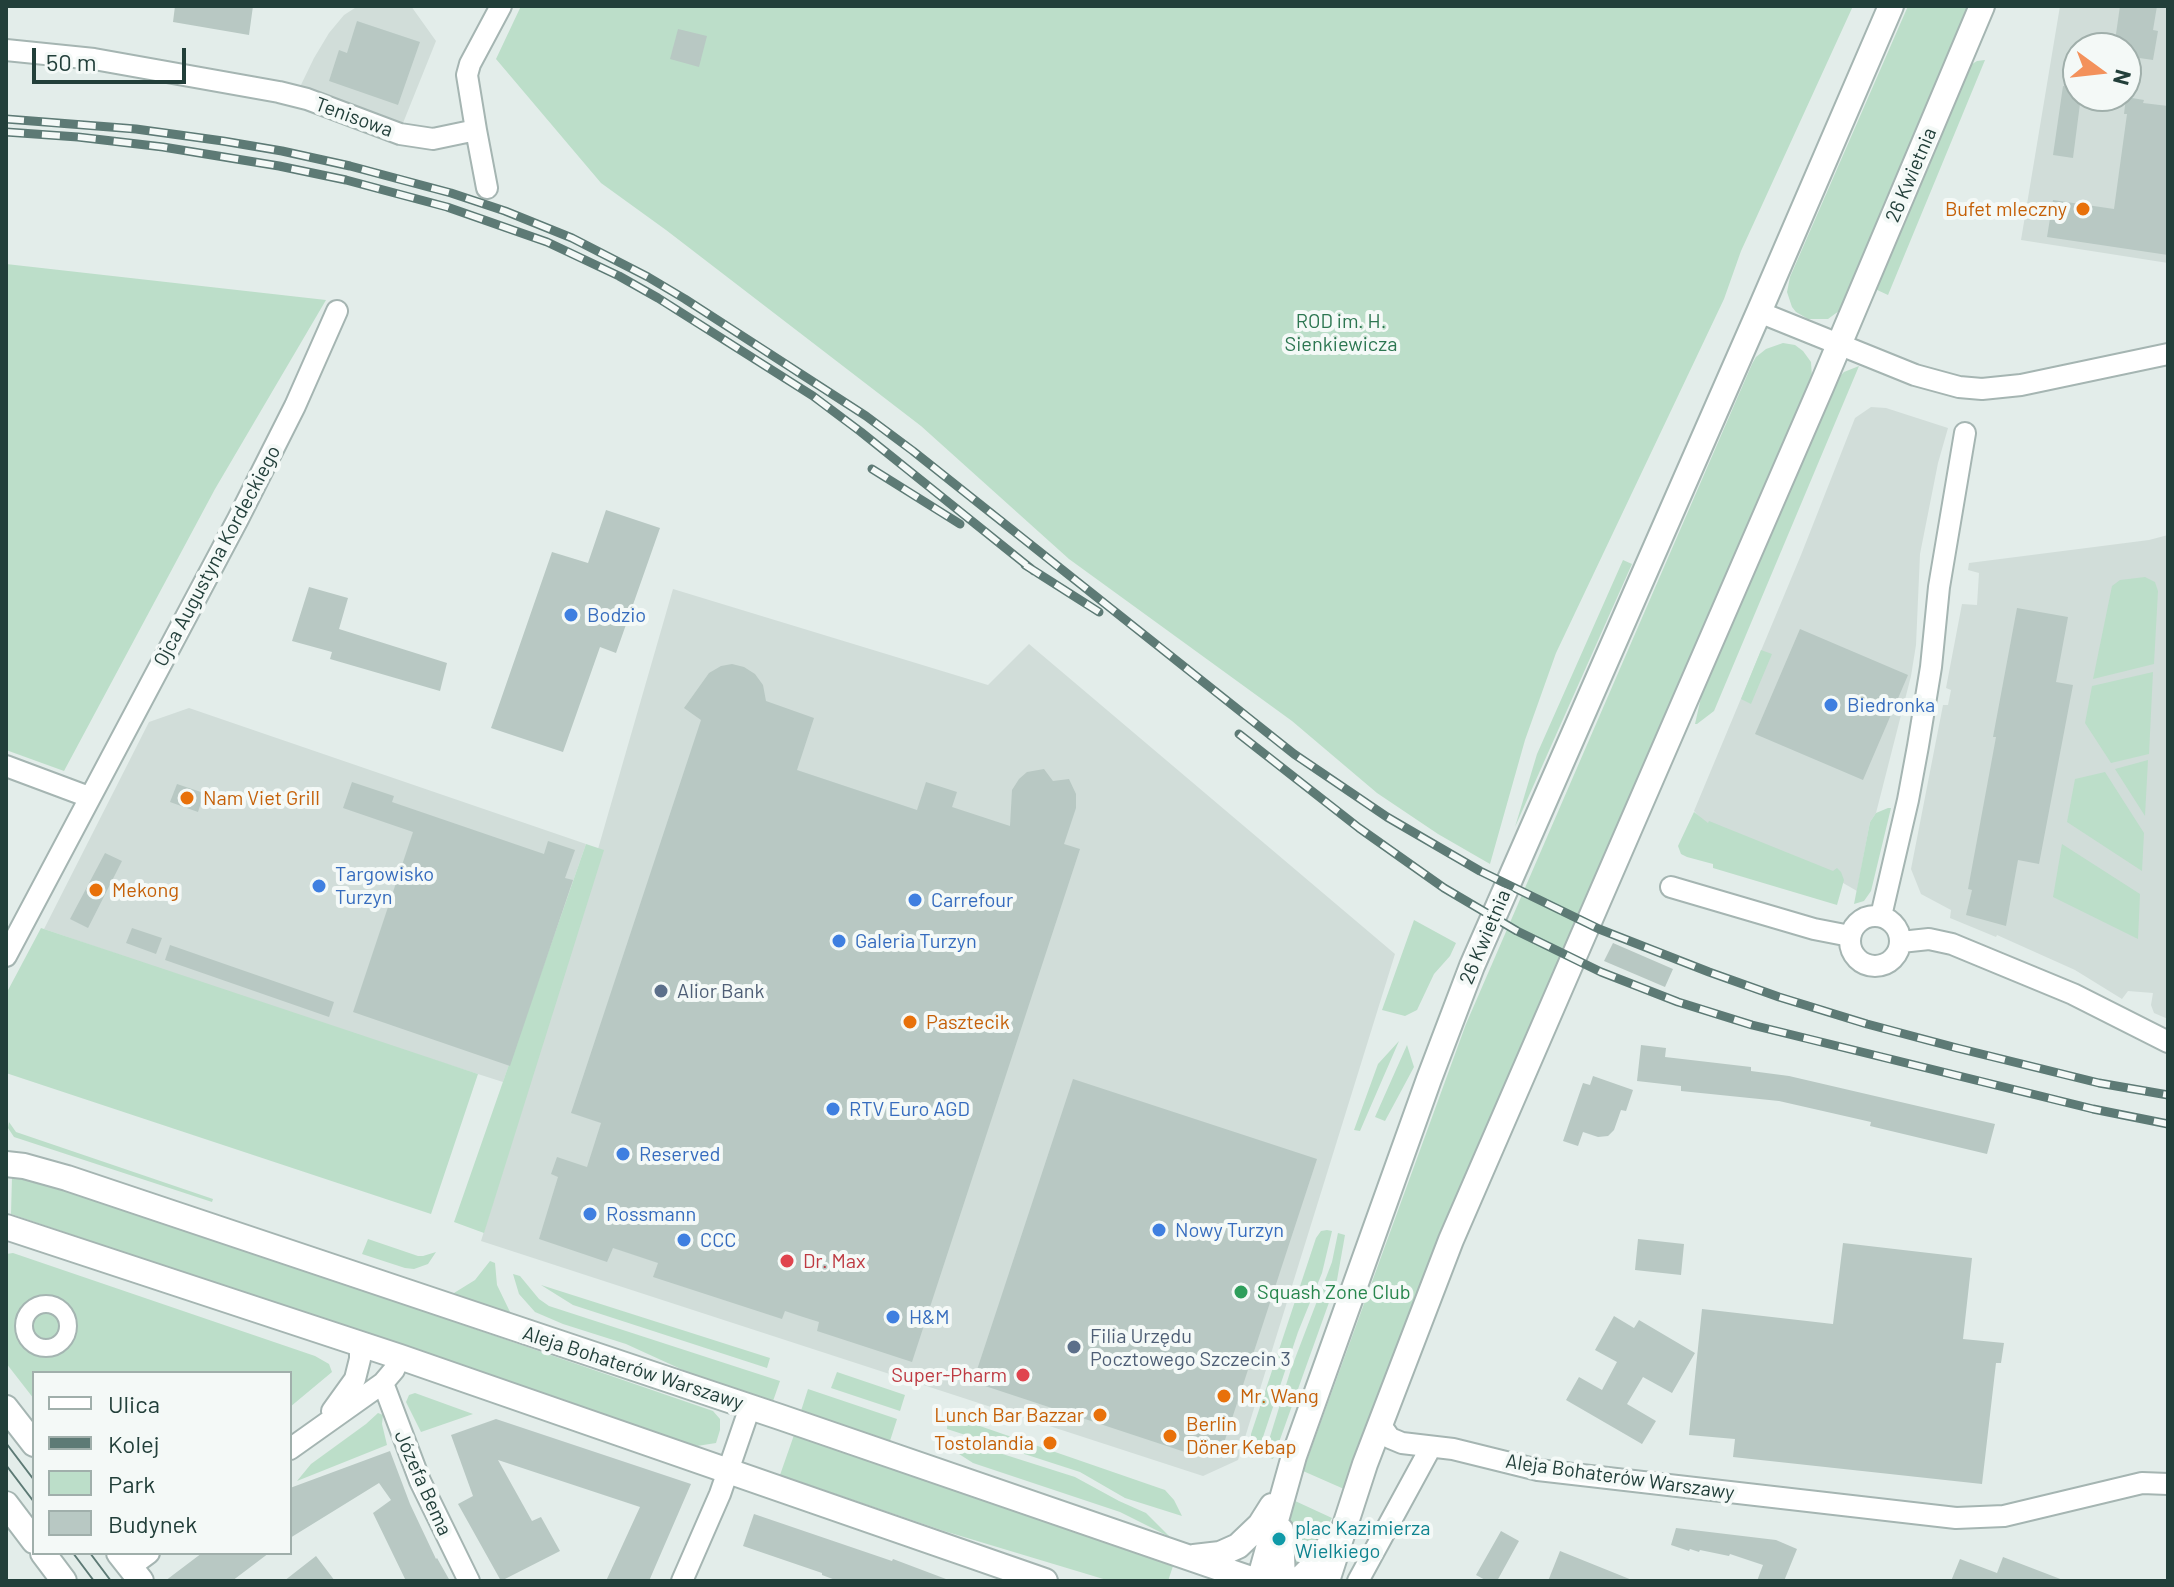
<!DOCTYPE html>
<meta charset="utf-8">
<style>
body{margin:0}
#map{position:relative;width:2174px;height:1587px;overflow:hidden;background:#e3edea;font-family:Barlow,sans-serif}
canvas{display:block}
.frame{position:absolute;inset:0;border:8px solid #223f3a;pointer-events:none}
.legend{position:absolute;left:32px;top:1371px;width:260px;height:184px;box-sizing:border-box;background:#f4f9f7;border:2px solid #a0afab;margin:0;padding:10px 14px;list-style:none;font-size:24px;color:#223f3a}
.legend li{display:flex;align-items:center;gap:16px;height:40px}
.legend b{width:40px;border:2px solid #a0afab}
.north{position:absolute;left:2062px;top:32px;width:80px;height:80px;box-sizing:border-box;background:#f4f9f7;border:2px solid #a0afab;border-radius:50%;rotate:105deg;font-size:22px;font-weight:700;line-height:32px;text-align:center;color:#223f3a}
.north::after{content:'';display:block;margin:auto;width:28px;height:36px;background:#f3915b;clip-path:polygon(50% 0,100% 100%,50% 72%,0 100%)}
.scale{position:absolute;left:32px;top:48px;width:154px;height:36px;box-sizing:border-box;border:4px solid #223f3a;border-top:0;padding-left:10px;font-size:24px;line-height:28px;white-space:nowrap;color:#223f3a;-webkit-text-stroke:6px #f4f9f7;paint-order:stroke}
</style>
<div id="map">
<canvas width="2174" height="1587"></canvas>
<div class="frame"></div>
<ul class="legend">
<li><b style="height:10px;background:#fff"></b>Ulica</li>
<li><b style="height:10px;background:#5d7a75"></b>Kolej</li>
<li><b style="height:22px;background:#bcdec9"></b>Park</li>
<li><b style="height:22px;background:#b8c8c3"></b>Budynek</li>
</ul>
<div class="north">N</div>
<div class="scale">50 m</div>
</div>
<script>
const context = document.querySelector('canvas').getContext('2d');
context.lineJoin = 'round';
function fillPath(path, color) { context.fillStyle = color; context.fill(path, 'evenodd'); }
const shape = rows => new Path2D(rows.map(r => 'M' + r).join(''));
function stroke(path, color, width, dash) { context.strokeStyle = color; context.lineWidth = width; context.lineCap = dash ? 'butt' : 'round'; context.setLineDash(dash || []); context.stroke(path); }
function write(font, color, halo, rows, align = 'center') {
  context.font = font + ' Barlow,sans-serif'; context.lineWidth = 8; context.setLineDash([]); context.textBaseline = 'middle'; context.strokeStyle = halo; context.fillStyle = color; for (const [text, x, y, turn = 0] of rows) {
    context.save(); context.translate(x, y); context.rotate((+turn || 0) * Math.PI / 180); context.textAlign = isNaN(turn) ? turn : align; if (halo) context.strokeText(text, 0, 0); context.fillText(text, 0, 0); context.restore();
  }
}
const built = shape([
 [358,6,411,6,436,41,403,123,299,89,314,58,329,33,344,15],
 [2060,6,2168,6,2168,263,2021,240],
 [2078,48,2126,48,2126,96,2078,96],
 [1871,407,1886,408,1948,428,1938,463,1920,554,1916,645,1911,676,1876,813,1870,822,1857,891,1831,876,1707,826,1694,811,1801,555,1855,418],
 [2168,535,2168,1019,2154,1013,2151,1005,2153,993,2128,991,2122,999,2075,970,1997,935,1996,937,1950,918,1951,910,1921,894,1911,869,1943,705,1948,705,1951,690,1946,688,1962,604,1977,605,1979,573,1968,570,1969,563,2149,540],
 [673,589,988,685,1029,644,1395,954,1238,1460,1203,1476,481,1241,538,1057],
 [189,708,586,844,503,1082,327,1026,44,929,149,722]
]);
const green = shape([
 [521,6,1853,6,1741,251,1724,299,1556,653,1525,740,1490,864,1438,834,1377,793,1292,721,1069,559,921,426,666,230,601,183,496,59],
 [1908,6,1971,6,1843,308,1828,319,1808,319,1796,312,1792,307,1787,292,1790,277],
 [1985,60,1888,295,1875,289,1969,66,1977,61],
 [6,264,326,300,215,489,64,771,6,750],
 [1783,343,1795,345,1803,351,1811,362,1812,377,1423,1281,1344,1489,1303,1471,1466,1024,1752,364,1756,357,1766,349],
 [1859,366,1714,711,1697,724,1695,724,1704,684,1837,379,1844,372],
 [1623,560,1632,564,1515,827,1537,754],
 [2145,577,2155,582,2158,591,2154,664,2093,679,2112,586,2120,580],
 [1761,650,1772,654,1751,704,1741,699],
 [2153,672,2149,754,2111,763,2085,723,2092,686],
 [2148,760,2145,816,2115,769],
 [2105,772,2144,833,2142,871,2067,822,2075,779],
 [1888,808,1891,808,1871,891,1864,901,1854,904,1870,822,1876,813],
 [1694,812,1708,823,1709,821,1833,871,1837,868,1841,872,1844,880,1837,905,1713,868,1713,864,1687,857,1681,854,1678,846],
 [586,844,604,850,484,1233,454,1222],
 [2062,844,2140,894,2138,939,2053,897],
 [1414,920,1456,943,1450,956,1434,974,1417,1010,1405,1016,1382,1010],
 [41,928,478,1074,431,1214,6,1073,6,994],
 [1399,1041,1360,1131,1354,1130,1378,1064],
 [1407,1045,1414,1067,1385,1121,1375,1117],
 [9,1122,16,1132,213,1199,212,1202,14,1137,8,1128],
 [12,1177,33,1180,106,1202,713,1411,720,1419,720,1430,716,1443,697,1446,11,1214],
 [1327,1230,1332,1231,1322,1273,1298,1332,1258,1452,1251,1442,1251,1434,1316,1238,1321,1231],
 [1338,1233,1345,1235,1337,1280,1273,1459,1264,1456,1291,1369,1332,1262],
 [368,1239,418,1256,423,1256,436,1252,428,1264,414,1269,405,1268,362,1254],
 [13,1253,315,1356,329,1364,332,1372,290,1407,290,1373,34,1373,34,1399,6,1363,6,1254],
 [490,1261,495,1263,497,1285,511,1314,454,1297,454,1293,475,1280],
 [513,1274,520,1276,539,1299,549,1306,780,1381,772,1404,718,1386,626,1344,563,1324,535,1312,519,1294],
 [541,1285,770,1358,767,1368,573,1305],
 [837,1372,905,1395,900,1411,831,1388],
 [808,1389,897,1419,889,1444,800,1414],
 [415,1393,473,1414,421,1432,406,1402,409,1395],
 [378,1413,383,1415,382,1424,387,1445,297,1481,311,1464,366,1424],
 [948,1415,1165,1490,1174,1500,1182,1516,1125,1498,1080,1472,947,1429],
 [794,1435,1174,1563,1168,1581,1110,1581,944,1531,780,1475],
 [949,1437,1075,1477,1119,1501,1146,1513,1170,1537,1120,1512,973,1463,959,1454],
 [1293,1500,1332,1518,1317,1544,1298,1565,1294,1565,1288,1523]
]);
const building = shape([
 [175,6,253,6,249,35,173,22],
 [2120,6,2157,6,2153,30,2158,31,2153,60,2126,56,2126,48,2114,48],
 [357,21,420,42,398,105,329,81,339,50,347,53],
 [678,29,707,36,699,67,670,59],
 [2063,86,2078,88,2078,96,2081,96,2073,158,2053,155],
 [2126,97,2144,100,2143,103,2168,106,2168,255,2047,237,2053,200,2114,209,2127,114,2124,114],
 [606,510,660,528,616,653,600,647,563,752,491,728,552,552,588,563],
 [309,587,348,598,339,629,447,663,440,691,330,659,332,652,292,641],
 [2017,608,2068,617,2056,682,2073,685,2039,864,2018,860,2006,926,1966,915,1972,890,1968,889,1996,737,1993,737],
 [1800,629,1908,675,1863,780,1755,734],
 [732,664,744,667,755,674,763,685,766,701,814,718,797,770,917,810,926,782,957,792,952,807,1010,826,1012,790,1019,779,1027,772,1044,769,1053,781,1069,779,1076,794,1076,808,1064,844,1080,849,912,1362,817,1331,819,1322,800,1316,785,1311,782,1319,653,1277,658,1263,613,1248,607,1262,539,1239,558,1177,551,1174,557,1157,587,1167,601,1123,571,1113,701,720,684,708,709,673,721,666],
 [352,782,394,796,392,802,544,854,548,841,575,850,565,878,573,880,510,1066,353,1012,413,832,343,808],
 [177,784,204,793,198,812,170,802],
 [105,853,122,861,88,928,70,919],
 [132,928,162,938,156,954,126,943],
 [1613,943,1673,969,1665,987,1604,961],
 [170,945,334,1002,329,1017,165,960],
 [1641,1045,1666,1048,1665,1057,1751,1067,1751,1071,1789,1076,1995,1124,1987,1154,1870,1126,1871,1122,1779,1101,1681,1091,1681,1086,1637,1081],
 [1593,1076,1633,1090,1626,1111,1621,1110,1614,1130,1608,1136,1598,1137,1583,1132,1578,1146,1563,1141,1583,1083,1590,1085],
 [1073,1079,1317,1159,1224,1443,1219,1442,1199,1452,1197,1456,973,1382],
 [1638,1239,1684,1244,1681,1275,1635,1270],
 [1843,1243,1972,1258,1963,1339,2004,1343,2001,1363,1996,1363,1982,1484,1733,1457,1735,1439,1689,1435,1702,1309,1833,1324],
 [1614,1316,1634,1328,1639,1320,1695,1353,1672,1393,1643,1377,1627,1404,1656,1421,1642,1444,1566,1400,1579,1377,1602,1390,1617,1362,1595,1350],
 [496,1419,691,1484,649,1581,606,1581,640,1507,498,1460,532,1521,541,1517,560,1551,501,1581,458,1504,473,1496,451,1435],
 [390,1451,410,1504,436,1559,437,1558,450,1581,406,1581,373,1513,391,1500,379,1483,290,1538,290,1488],
 [754,1514,892,1561,893,1559,946,1579,946,1581,838,1581,822,1575,822,1573,743,1546],
 [1676,1528,1776,1540,1797,1549,1784,1581,1757,1581,1763,1565,1730,1554,1729,1556,1700,1550,1699,1552,1690,1549,1689,1551,1671,1545],
 [1501,1531,1519,1541,1497,1581,1487,1581,1476,1575],
 [1560,1551,1632,1580,1632,1581,1548,1581],
 [202,1553,269,1553,232,1581,165,1581],
 [316,1556,335,1581,284,1581],
 [2003,1557,2063,1580,2063,1581,1951,1581,1960,1559,1997,1573]
]);
const pedestrian = shape([
 '24 1326a22 22 0 1 1 44 0a22 22 0 1 1-44 0Z'
]);
const minor = shape([
 [6,50,94,59,279,92,307,99,400,134,433,139,476,130,467,75,470,64,501,6],
 [476,130,487,188],
 [1759,312,1915,375,1959,387,1982,389,2021,385,2168,354],
 [6,766,89,797],
 [1671,887,1814,929,1850,936],
 '1850 941a25 25 0 1 1 50 0a25 25 0 1 1-50 0Z',
 [1881,916,1908,800,1918,746,1931,667,1939,587,1965,433],
 [1901,942,1929,939,1952,944,2073,994,2168,1042],
 [6,956,238,519,295,406,337,311],
 [383,1383,420,1481,469,1581],
 [332,1411,355,1379,360,1359,360,1344],
 [1380,1424,1390,1438,1402,1443,1453,1449,1538,1470,1956,1518,2004,1516,2142,1483,2168,1484],
 [290,1449,383,1383,394,1370,400,1357],
 [130,1567,149,1553],
 [682,1581,720,1494,750,1407],
 [1358,1581,1431,1447]
]);
const tertiary = shape([
 [6,1164,24,1166,67,1178,780,1417,1257,1581],
 [6,1227,400,1357,1045,1581],
 [6,1408,34,1444],
 [6,1504,34,1541],
 [1281,1530,1283,1581],
 [43,1553,64,1581],
 [119,1553,141,1581],
 [1194,1557,1220,1554,1238,1546,1260,1525,1272,1506],
 [1259,1581,1294,1456,1429,1079,1472,966,1759,312,1891,6],
 [1298,1581,1314,1565,1333,1540],
 [1327,1581,1365,1464,1451,1240,1822,385,1982,6]
]);
const tram = shape([
 [6,1443,34,1480],
 [6,1465,34,1502],
 [73,1553,94,1581],
 [90,1553,111,1581]
]);
const rail = shape([
 [6,119,136,129,223,141,282,151,350,166,451,193,505,211,572,238,648,277,685,299,866,416,913,451,1294,754,1387,817,1480,871,1599,929,1709,972,1779,997,1867,1024,1957,1048,2099,1083,2168,1095],
 [6,132,78,137,163,147,279,166,346,180,447,207,547,242,619,276,658,298,813,396,861,432,1034,571],
 [872,469,960,524],
 [1025,565,1099,612],
 [1239,734,1359,828,1444,888,1517,931,1601,972,1678,1002,1752,1025,2093,1109,2168,1124]
]);
const markers = [
 [2083,209,8,"#e8710a"],
 [571,615,8,"#3f7fe0"],
 [1831,705,8,"#3f7fe0"],
 [187,798,8,"#e8710a"],
 [319,886,8,"#3f7fe0"],
 [96,890,8,"#e8710a"],
 [915,900,8,"#3f7fe0"],
 [839,941,8,"#3f7fe0"],
 [661,991,8,"#5c6f8a"],
 [910,1022,8,"#e8710a"],
 [833,1109,8,"#3f7fe0"],
 [623,1154,8,"#3f7fe0"],
 [590,1214,8,"#3f7fe0"],
 [1159,1230,8,"#3f7fe0"],
 [684,1240,8,"#3f7fe0"],
 [787,1261,8,"#e0444e"],
 [1241,1292,8,"#2e9e5b"],
 [893,1317,8,"#3f7fe0"],
 [1074,1347,8,"#5c6f8a"],
 [1023,1375,8,"#e0444e"],
 [1224,1396,8,"#e8710a"],
 [1100,1415,8,"#e8710a"],
 [1170,1436,8,"#e8710a"],
 [1050,1443,8,"#e8710a"],
 [1279,1539,8,"#0f9aa8"]
];
const streetNames = [
 ["Tenisowa",354,117,20],
 ["26 Kwietnia",1911,175,-67],
 ["Ojca Augustyna Kordeckiego",217,556,-62],
 ["26 Kwietnia",1485,937,-67],
 ["Aleja Bohaterów Warszawy",633,1368,18],
 ["Aleja Bohaterów Warszawy",1620,1477,8],
 ["Józefa Bema",423,1483,66]
];
const foodNames = [
 ["Bufet mleczny",2067,209,"right"],
 ["Nam Viet Grill",203,798],
 ["Mekong",112,890],
 ["Pasztecik",926,1022],
 ["Mr. Wang",1240,1396],
 ["Lunch Bar Bazzar",1084,1415,"right"],
 ["Berlin",1186,1424],
 ["Döner Kebap",1186,1447],
 ["Tostolandia",1034,1443,"right"]
];
const parkNames = [
 ["ROD im. H.",1341,321],
 ["Sienkiewicza",1341,344]
];
const shopNames = [
 ["Bodzio",587,615],
 ["Biedronka",1847,705],
 ["Targowisko",335,874],
 ["Turzyn",335,897],
 ["Carrefour",931,900],
 ["Galeria Turzyn",855,941],
 ["RTV Euro AGD",849,1109],
 ["Reserved",639,1154],
 ["Rossmann",606,1214],
 ["Nowy Turzyn",1175,1230],
 ["CCC",700,1240],
 ["H&M",909,1317]
];
const serviceNames = [
 ["Alior Bank",677,991],
 ["Filia Urzędu",1090,1336],
 ["Pocztowego Szczecin 3",1090,1359]
];
const healthNames = [
 ["Dr. Max",803,1261],
 ["Super-Pharm",1007,1375,"right"]
];
const leisureNames = [
 ["Squash Zone Club",1257,1292]
];
const cultureNames = [
 ["plac Kazimierza",1295,1528],
 ["Wielkiego",1295,1551]
];
fillPath(built, '#d1ddd9');
fillPath(green, '#bcdec9');
fillPath(building, '#b8c8c3');
stroke(pedestrian, '#a5b5b2', 20);
stroke(minor, '#a5b5b2', 24);
stroke(tertiary, '#a5b5b2', 28);
stroke(pedestrian, '#fff', 16);
stroke(minor, '#fff', 20);
stroke(tertiary, '#fff', 24);
stroke(tram, '#5d7a75', 2);
stroke(rail, '#5d7a75', 9);
stroke(rail, '#f4f9f7', 6, [18]);
for (const [x, y, r, color] of markers) { const dot = new Path2D(); dot.arc(x, y, r, 0, 2 * Math.PI); context.fillStyle = color; context.fill(dot); stroke(dot, '#f4f9f7', 3); }
write('20px', '#223f3a', '#f4f9f7', streetNames);
write('20px', '#c56008', '#f4f9f7', foodNames, 'left');
write('20px', '#2c7651', '#f4f9f7', parkNames);
write('20px', '#366cbe', '#f4f9f7', shopNames, 'left');
write('20px', '#4e5e75', '#f4f9f7', serviceNames, 'left');
write('20px', '#be3a42', '#f4f9f7', healthNames, 'left');
write('20px', '#27864d', '#f4f9f7', leisureNames, 'left');
write('20px', '#0d838f', '#f4f9f7', cultureNames, 'left');
</script>
